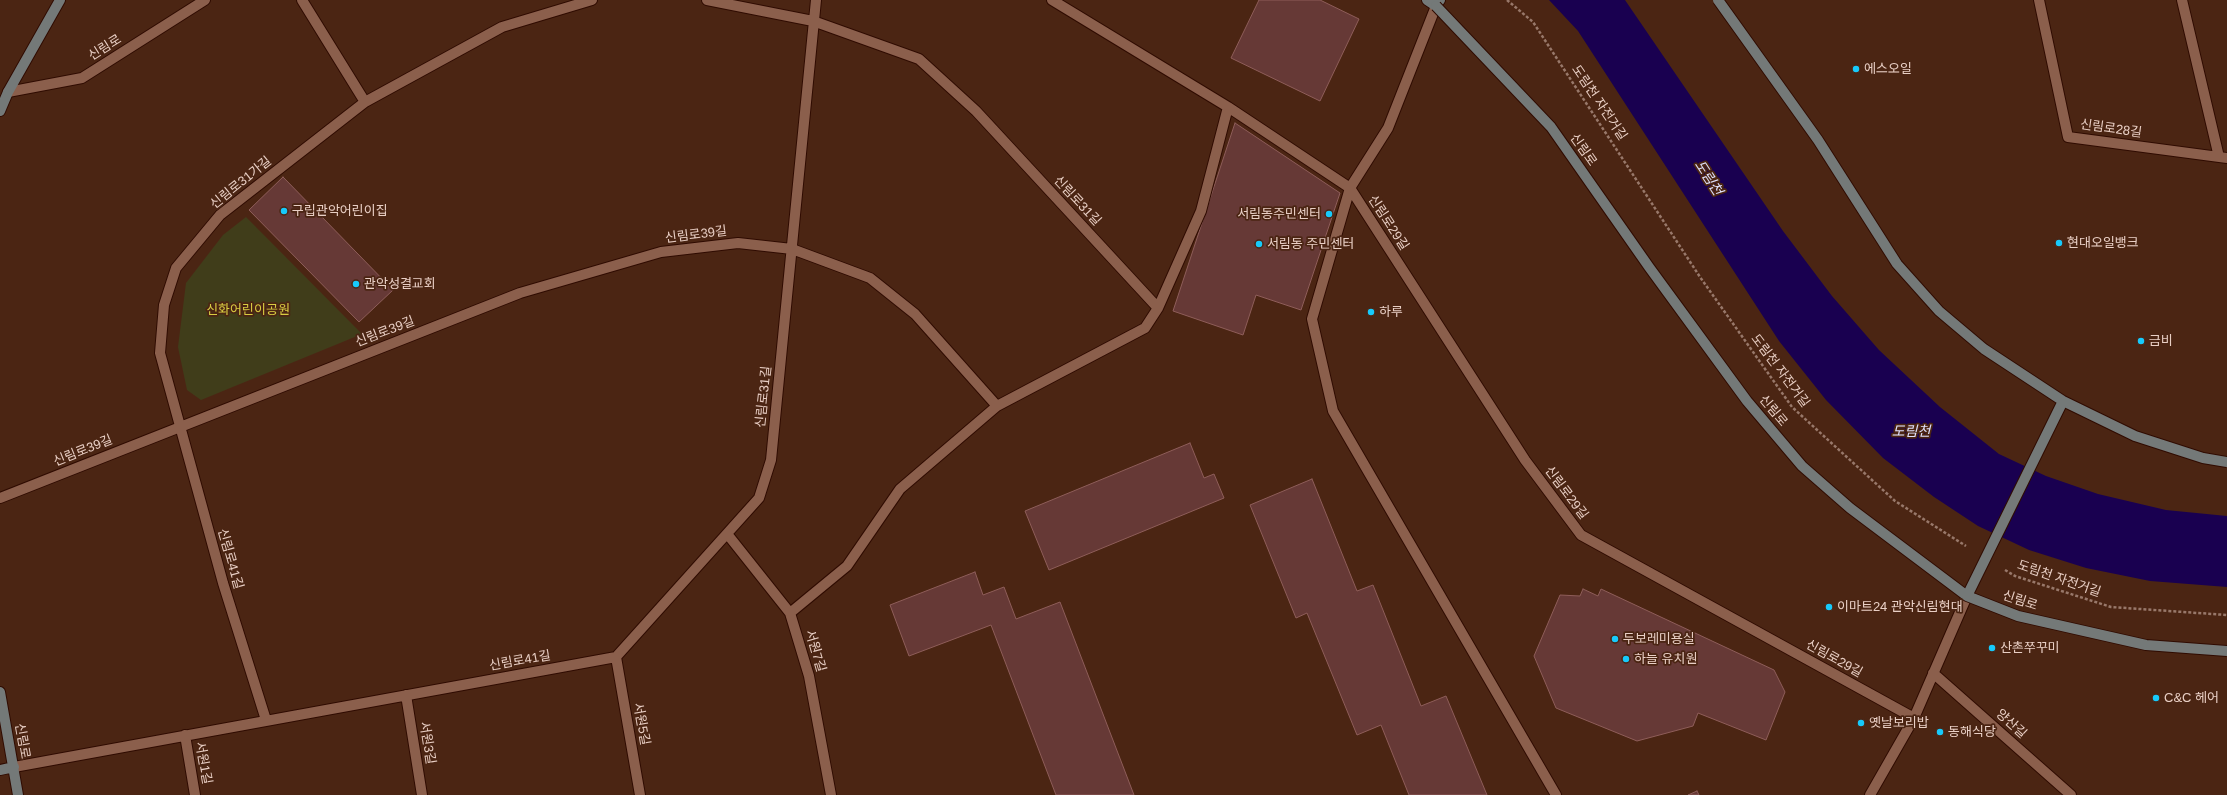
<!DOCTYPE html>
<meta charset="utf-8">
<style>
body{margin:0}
canvas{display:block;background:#4b2513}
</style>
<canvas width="2227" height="795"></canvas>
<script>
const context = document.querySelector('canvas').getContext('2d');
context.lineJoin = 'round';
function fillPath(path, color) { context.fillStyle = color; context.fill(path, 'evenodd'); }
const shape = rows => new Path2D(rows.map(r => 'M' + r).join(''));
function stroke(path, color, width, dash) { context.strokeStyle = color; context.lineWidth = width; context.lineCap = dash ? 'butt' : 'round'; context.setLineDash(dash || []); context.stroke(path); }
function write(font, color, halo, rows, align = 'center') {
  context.font = font + ' Arial,"Noto Sans KR",sans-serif'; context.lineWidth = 3.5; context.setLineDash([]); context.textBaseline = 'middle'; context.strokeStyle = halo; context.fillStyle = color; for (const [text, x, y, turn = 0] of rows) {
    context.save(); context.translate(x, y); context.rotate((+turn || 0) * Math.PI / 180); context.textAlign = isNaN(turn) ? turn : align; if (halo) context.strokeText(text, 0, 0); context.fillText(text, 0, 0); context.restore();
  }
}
const green = shape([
 [246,217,362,334,201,400,187,390,178,347,186,283,223,235]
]);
const water = shape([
 [1549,0,1625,0,1783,231,1832,296,1879,350,1940,407,1999,454,2046,476,2098,494,2166,510,2227,516,2227,587,2150,581,2086,568,2029,550,1978,526,1934,497,1883,458,1826,400,1779,341,1578,31]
]);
const building = shape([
 [1259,0,1320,0,1359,19,1320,101,1231,58,1259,0],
 [1235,123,1340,193,1301,310,1256,295,1243,335,1173,311,1235,123],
 [283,177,393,290,359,322,249,210,283,177],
 [1190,443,1204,478,1214,474,1224,498,1049,570,1025,511,1190,443],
 [1312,479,1357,591,1373,585,1421,706,1446,696,1487,795,1409,795,1381,725,1357,735,1307,613,1296,618,1250,505,1312,479],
 [975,572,983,595,1004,587,1016,619,1060,602,1134,795,1056,795,991,625,909,656,890,605,975,572],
 [1583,589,1598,596,1601,589,1774,670,1785,692,1766,740,1698,713,1693,726,1637,741,1556,708,1534,656,1560,595,1580,596,1583,589],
 [1697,791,1699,795,1688,795,1697,791]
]);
const path = shape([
 [1507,0,1533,22,1700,277,1792,407,1895,501,1966,546],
 [2005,570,2015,576,2111,607,2227,615]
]);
const street = shape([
 [302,0,365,102],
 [707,0,813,21,919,59,976,111,1158,308],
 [1052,0,1228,107,1350,188,1525,460,1581,535,1914,718],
 [2039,0,2068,137,2227,158],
 [2182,0,2219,157],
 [1436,6,1388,128,1350,188,1312,319,1333,411,1556,795],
 [8,92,82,78,205,0],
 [0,498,520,293,661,252,738,243,792,249,870,278,915,314,997,406],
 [728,535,790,613,809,676,831,795],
 [790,613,847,566,900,489,997,406,1145,328,1158,308,1201,211,1228,107],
 [616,657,640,795],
 [1933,673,2071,795],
 [406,695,422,795],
 [266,720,223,583,160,353,164,305,176,268,220,215,365,102,502,27,592,0],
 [185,735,195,795],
 [14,767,616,657,759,498,771,460,816,0],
 [1870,795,1914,718,1967,596]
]);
const secondary = shape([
 [1427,0,1436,6,1440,0],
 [0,111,8,92,60,0],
 [0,692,18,795],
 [0,770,14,767]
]);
const secondaryBridge = shape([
 [1718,0,1818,140,1897,264,1939,311,1984,349,2063,401,2135,436,2203,458,2227,462],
 [1436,6,1551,127,1649,267,1747,401,1802,466,1850,508,1967,596,2018,616,2146,645,2227,651],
 [1967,596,2063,401]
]);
const markers = [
 [1856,69,4,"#17cafb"],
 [284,211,4,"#17cafb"],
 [1329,214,4,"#17cafb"],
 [2059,243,4,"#17cafb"],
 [1259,244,4,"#17cafb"],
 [356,284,4,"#17cafb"],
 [1371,312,4,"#17cafb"],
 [2141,341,4,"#17cafb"],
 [1829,607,4,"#17cafb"],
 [1615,639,4,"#17cafb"],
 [1992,648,4,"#17cafb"],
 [1626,659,4,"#17cafb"],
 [2156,698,4,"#17cafb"],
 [1861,723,4,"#17cafb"],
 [1940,732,4,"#17cafb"]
];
const streetNames = [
 ["신림로",105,48,-32],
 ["도림천 자전거길",1599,103,56],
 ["신림로28길",2111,129,8],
 ["신림로",1583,150,55],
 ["신림로31가길",241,183,-39],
 ["신림로31길",1077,201,47],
 ["신림로29길",1388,223,57],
 ["신림로39길",696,235,-7],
 ["신림로39길",385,332,-21],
 ["도림천 자전거길",1780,371,53],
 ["신림로31길",764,397,-84],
 ["신림로",1773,411,50],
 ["신림로39길",83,451,-22],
 ["신림로29길",1566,493,53],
 ["신림로41길",230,559,74],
 ["도림천 자전거길",2059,579,19],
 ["신림로",2020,601,18],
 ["서원7길",815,651,74],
 ["신림로29길",1834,659,29],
 ["신림로41길",520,661,-10],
 ["서원5길",641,724,80],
 ["양산길",2011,724,42],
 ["신림로",22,741,80],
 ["서원3길",427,743,81],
 ["서원1길",203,763,80]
];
const poiNames = [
 ["에스오일",1864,69],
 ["구립관악어린이집",292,211],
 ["서림동주민센터",1321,214,"right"],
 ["현대오일뱅크",2067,243],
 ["서림동 주민센터",1267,244],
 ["관악성결교회",364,284],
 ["하루",1379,312],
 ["금비",2149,341],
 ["이마트24 관악신림현대",1837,607],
 ["두보레미용실",1623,639],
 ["산촌쭈꾸미",2000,648],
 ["하늘 유치원",1634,659],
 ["C&C 헤어",2164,698],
 ["옛날보리밥",1869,723],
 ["동해식당",1948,732]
];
const parkNames = [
 ["신화어린이공원",248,310]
];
const waterNames = [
 ["도림천",1708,178,57],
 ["도림천",1911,432]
];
fillPath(green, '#403d1a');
fillPath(water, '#190050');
fillPath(building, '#663936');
stroke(building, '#8e5d59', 1);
stroke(street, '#2f0b00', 12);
stroke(secondary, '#2f0b00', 12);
stroke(path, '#98786a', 2.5, [3, 2]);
stroke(street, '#8b5f4c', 10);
stroke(secondary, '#747978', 10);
stroke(secondaryBridge, '#2f0b00', 12, []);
stroke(secondaryBridge, '#747978', 10);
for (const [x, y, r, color] of markers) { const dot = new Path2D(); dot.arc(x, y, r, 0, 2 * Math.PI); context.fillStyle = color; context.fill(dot); stroke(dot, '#4b2513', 1.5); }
write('13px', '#e9cfc5', '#4b2513', streetNames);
write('13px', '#e9cfc5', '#4b2513', poiNames, 'left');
write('13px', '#d8cc42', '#4b2513', parkNames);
write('italic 14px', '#dfe0fc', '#4b2513', waterNames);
</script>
